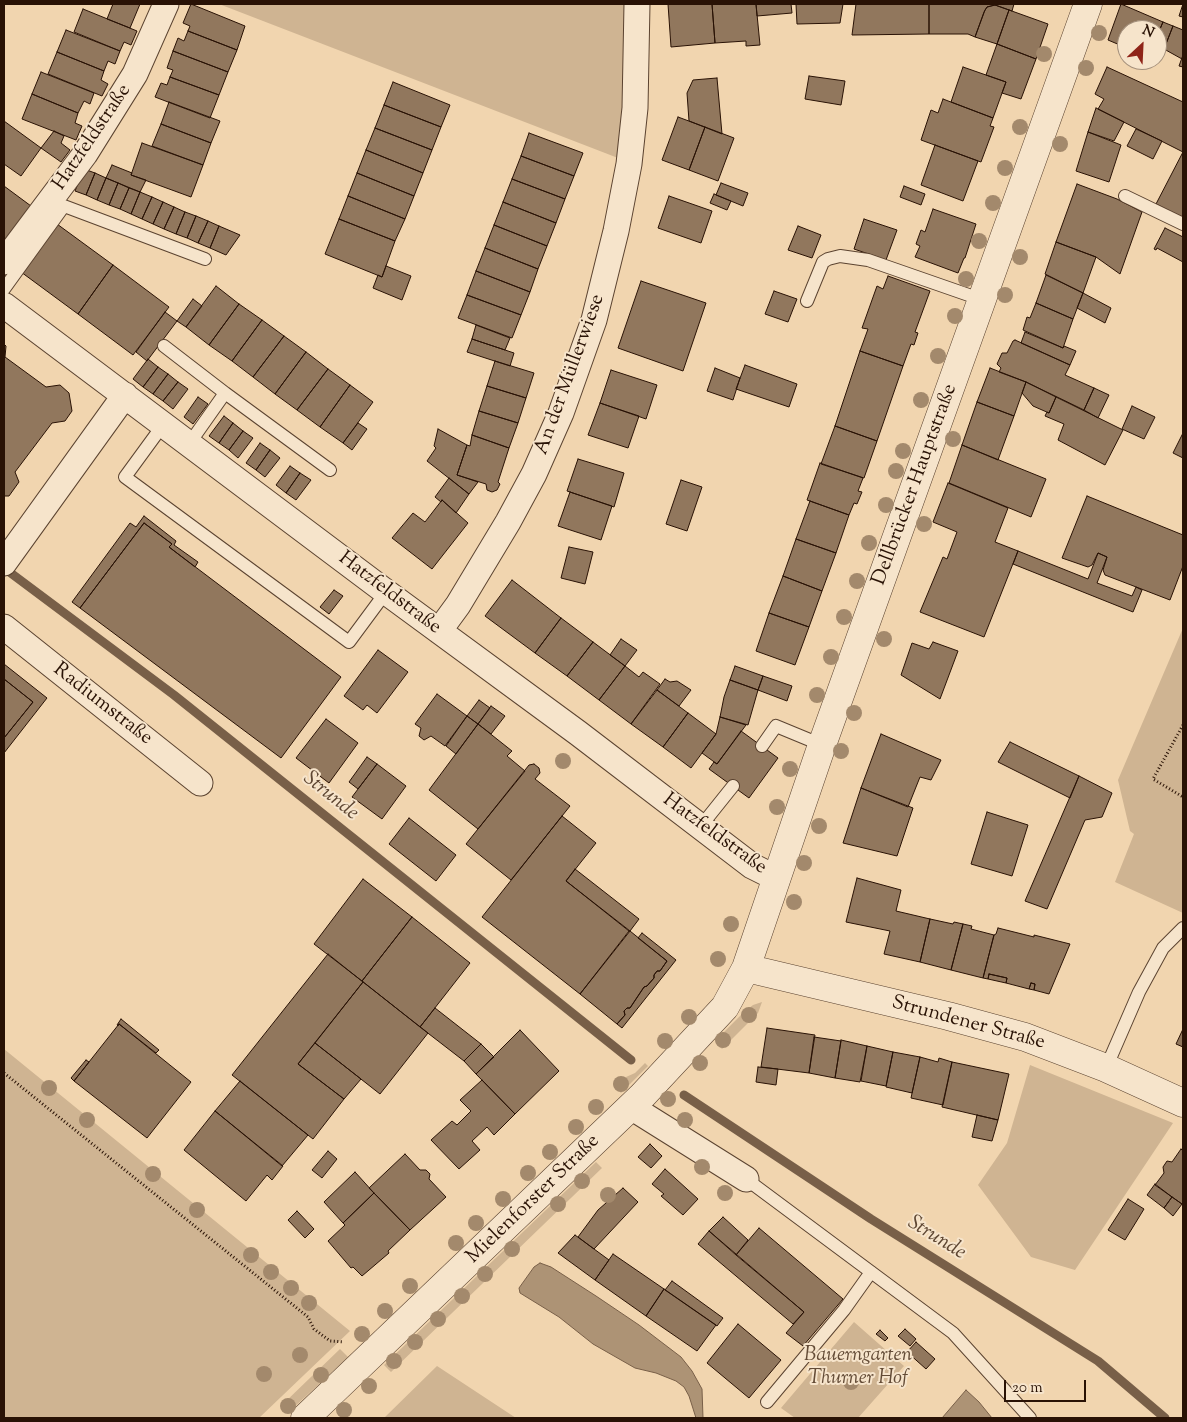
<!DOCTYPE html>
<meta charset="utf-8">
<style>
body{margin:0}
#map{position:relative;width:1187px;height:1422px;overflow:hidden;background:#f1d5af;font-family:"Sorts Mill Goudy",serif}
canvas{display:block}
.frame{position:absolute;inset:0;border:5px solid #291205;pointer-events:none}
.north{position:absolute;left:1117px;top:20px;width:50px;height:50px;box-sizing:border-box;background:#f6e4cb;border:1px solid #a4907c;border-radius:50%;rotate:25deg;font-size:14px;font-weight:700;line-height:20px;text-align:center;color:#291205}
.north::after{content:'';display:block;margin:auto;width:18px;height:22px;background:#8f2418;clip-path:polygon(50% 0,100% 100%,50% 72%,0 100%)}
.scale{position:absolute;left:1004px;top:1380px;width:82px;height:22px;box-sizing:border-box;border:2px solid #291205;border-top:0;padding-left:6px;font-size:15px;line-height:18px;white-space:nowrap;color:#291205;-webkit-text-stroke:4px #f6e4cb;paint-order:stroke}
</style>
<div id="map">
<canvas width="1187" height="1422"></canvas>
<div class="frame"></div>
<div class="north">N</div>
<div class="scale">20 m</div>
</div>
<script>
const context = document.querySelector('canvas').getContext('2d');
context.lineJoin = 'round';
function fillPath(path, color) { context.fillStyle = color; context.fill(path, 'evenodd'); }
const shape = rows => new Path2D(rows.map(r => 'M' + r).join(''));
function stroke(path, color, width, dash) { context.strokeStyle = color; context.lineWidth = width; context.lineCap = dash ? 'butt' : 'round'; context.setLineDash(dash || []); context.stroke(path); }
function write(font, color, halo, rows, align = 'center') {
  context.font = font + ' "Sorts Mill Goudy",serif'; context.lineWidth = 4; context.setLineDash([]); context.textBaseline = 'middle'; context.strokeStyle = halo; context.fillStyle = color; for (const [text, x, y, turn = 0] of rows) {
    context.save(); context.translate(x, y); context.rotate((+turn || 0) * Math.PI / 180); context.textAlign = isNaN(turn) ? turn : align; if (halo) context.strokeText(text, 0, 0); context.fillText(text, 0, 0); context.restore();
  }
}
const green = shape([
 [219,4,626,4,625,67,618,158],
 [1183,628,1183,913,1115,882,1134,834,1130,831,1118,780],
 [762,1002,758,1013,722,1049,715,1041,744,1012,753,1005],
 [4,1049,350,1331,259,1418,4,1418],
 [645,1063,648,1066,621,1093,613,1085,617,1081,635,1073],
 [1030,1065,1173,1123,1075,1270,1031,1257,978,1185,1007,1143],
 [596,1162,602,1168,391,1372,384,1365],
 [854,1322,904,1366,858,1418,795,1418,781,1408],
 [340,1349,348,1357,290,1411,283,1404],
 [437,1366,516,1418,384,1418]
]);
const water = shape([
 [540,1263,551,1267,596,1296,639,1325,681,1357,692,1371,702,1389,703,1418,696,1418,689,1396,684,1387,676,1381,656,1373,635,1368,593,1344,559,1317,520,1293,519,1288,534,1267,540,1263],
 [966,1390,979,1402,992,1418,942,1418,966,1390]
]);
const stream = shape([
 [4,568,174,695,631,1060],
 [684,1095,871,1219,1098,1361,1165,1418]
]);
const building = shape([
 [113,4,140,4,130,28,107,19,113,4],
 [191,4,245,26,237,50,188,31,190,26,183,23,191,4],
 [668,4,712,4,715,43,671,47,668,4],
 [712,4,756,4,760,45,746,46,746,41,715,43,712,4],
 [756,4,791,4,792,13,757,16,756,4],
 [796,4,843,4,840,23,797,24,796,4],
 [856,4,929,4,929,34,852,35,856,4],
 [929,4,1014,4,1012,11,995,5,987,7,984,12,975,37,968,34,929,34,929,4],
 [1121,4,1163,22,1157,36,1157,30,1127,30,1127,48,1108,40,1121,4],
 [1183,4,1183,17,1179,16,1183,4],
 [995,5,1009,10,997,44,975,37,985,10,987,7,995,5],
 [83,9,137,31,131,45,124,42,120,51,74,32,83,9],
 [1009,10,1048,24,1036,59,997,44,1009,10],
 [1163,22,1173,26,1164,49,1157,46,1157,36,1163,22],
 [1173,26,1183,30,1183,55,1182,59,1164,49,1173,26],
 [66,30,120,51,115,64,108,61,104,71,57,52,66,30],
 [188,31,237,50,228,72,173,51,178,38,184,41,188,31],
 [997,44,1036,59,1021,99,1002,93,1006,82,986,75,997,44],
 [173,51,228,72,219,95,170,77,173,70,167,68,173,51],
 [57,52,104,71,101,80,108,84,102,96,48,74,57,52],
 [1183,55,1183,67,1179,66,1183,55],
 [963,67,1006,82,993,118,951,102,963,67],
 [1107,67,1183,102,1183,152,1098,109,1104,99,1095,94,1107,67],
 [41,72,94,93,90,104,84,101,78,113,32,94,41,72],
 [809,76,845,81,841,105,805,99,809,76],
 [170,77,219,95,210,118,155,97,161,83,167,85,170,77],
 [717,78,722,134,689,121,687,93,693,80,717,78],
 [393,82,450,105,441,127,384,105,393,82],
 [32,94,78,113,75,123,82,126,76,140,22,119,32,94],
 [943,99,993,118,990,126,994,127,981,162,921,140,931,110,938,113,943,99],
 [169,102,220,121,211,143,161,124,169,102],
 [384,105,441,127,432,150,375,128,384,105],
 [1096,108,1124,122,1114,141,1088,132,1096,108],
 [678,117,705,127,689,170,662,160,678,117],
 [4,121,41,148,21,176,4,164,4,121],
 [161,124,211,143,203,165,152,146,161,124],
 [705,127,734,138,718,181,689,170,705,127],
 [375,128,432,150,423,173,366,150,375,128],
 [1136,129,1162,141,1153,159,1127,146,1136,129],
 [54,131,64,136,61,143,70,150,61,162,41,148,54,131],
 [1088,132,1121,145,1109,182,1076,171,1088,132],
 [529,133,583,153,574,176,521,156,529,133],
 [142,143,203,165,191,197,131,175,142,143],
 [935,145,978,161,963,201,921,185,935,145],
 [366,150,423,173,414,196,357,173,366,150],
 [1183,152,1183,218,1156,204,1183,152],
 [521,156,574,176,565,199,512,179,521,156],
 [112,165,132,173,131,175,146,180,140,192,106,178,112,165],
 [84,169,95,173,86,195,75,191,84,169],
 [95,173,106,178,97,200,86,195,95,173],
 [357,173,414,196,405,219,348,196,357,173],
 [106,178,118,183,109,205,97,200,106,178],
 [512,179,565,199,556,223,503,202,512,179],
 [118,183,129,188,120,209,109,205,118,183],
 [721,183,748,193,743,206,716,195,721,183],
 [1077,184,1117,199,1142,212,1120,274,1096,257,1056,242,1077,184],
 [4,186,31,206,4,242,4,186],
 [904,186,925,194,921,205,900,197,904,186],
 [129,188,140,192,131,214,120,209,129,188],
 [140,192,152,197,142,219,131,214,140,192],
 [714,194,731,201,727,210,710,203,714,194],
 [348,196,405,219,395,241,339,219,348,196],
 [669,196,712,211,701,243,658,228,669,196],
 [152,197,163,202,153,224,142,219,152,197],
 [163,202,174,207,164,229,153,224,163,202],
 [503,202,556,223,547,246,494,225,503,202],
 [174,207,185,212,176,234,164,229,174,207],
 [933,209,976,224,965,258,964,258,958,273,915,257,920,246,916,244,921,230,925,232,933,209],
 [185,212,196,216,187,238,176,234,185,212],
 [196,216,208,221,198,243,187,238,196,216],
 [339,219,395,241,382,277,325,254,339,219],
 [864,219,897,230,886,260,854,249,864,219],
 [208,221,219,226,210,248,198,243,208,221],
 [57,224,113,265,78,314,21,272,57,224],
 [494,225,547,246,538,269,485,248,494,225],
 [219,226,240,235,226,255,210,248,219,226],
 [798,226,821,235,812,258,788,250,798,226],
 [1165,228,1183,237,1183,262,1157,248,1156,250,1154,249,1165,228],
 [1056,242,1096,257,1083,293,1045,274,1056,242],
 [485,248,538,269,530,292,476,271,485,248],
 [113,265,169,307,133,355,78,314,113,265],
 [386,266,411,276,402,300,373,288,378,275,382,277,386,266],
 [476,271,530,292,521,315,467,295,476,271],
 [1046,275,1083,293,1073,319,1036,303,1046,275],
 [888,276,930,291,915,332,918,333,914,345,911,344,903,366,860,351,868,329,862,328,877,286,883,289,888,276],
 [641,281,706,303,683,371,618,348,641,281],
 [216,286,239,304,209,345,186,327,216,286],
 [774,291,797,299,788,322,765,314,774,291],
 [1083,293,1111,308,1105,323,1077,308,1083,293],
 [467,295,521,315,512,338,458,318,467,295],
 [193,299,202,306,186,327,177,321,193,299],
 [1036,303,1073,319,1063,348,1023,330,1027,317,1030,318,1036,303],
 [239,304,262,320,232,361,209,345,239,304],
 [165,312,177,321,147,361,136,352,165,312],
 [262,320,284,336,253,377,232,361,262,320],
 [476,325,510,338,505,350,472,339,476,325],
 [1025,332,1063,348,1064,346,1076,351,1070,365,1021,343,1025,332],
 [284,336,306,352,275,394,253,377,284,336],
 [472,339,514,353,510,366,467,352,472,339],
 [1015,340,1070,365,1065,375,1094,388,1084,410,1026,382,999,372,1001,368,997,364,1002,353,1007,353,1013,341,1015,340],
 [4,344,6,346,5,357,46,387,60,385,69,393,72,411,65,421,52,423,15,472,19,482,9,496,4,496,4,344],
 [860,351,903,366,877,441,835,426,860,351],
 [306,352,328,369,297,410,275,394,306,352],
 [148,359,158,367,143,387,133,379,148,359],
 [495,361,534,373,526,398,487,386,495,361],
 [745,365,797,384,789,407,736,389,745,365],
 [158,367,168,374,153,394,143,387,158,367],
 [715,368,740,378,733,400,707,391,715,368],
 [990,368,1026,382,1014,416,977,402,990,368],
 [328,369,350,385,320,427,297,410,328,369],
 [611,370,657,385,646,419,600,403,611,370],
 [168,374,178,382,163,401,153,394,168,374],
 [178,382,188,389,173,409,163,401,178,382],
 [1026,382,1056,397,1049,413,1033,406,1022,393,1026,382],
 [350,385,373,402,343,443,320,427,350,385],
 [487,386,526,398,518,423,479,411,487,386],
 [1094,388,1109,395,1098,418,1084,410,1094,388],
 [198,397,208,404,193,424,184,417,198,397],
 [1056,397,1123,430,1105,465,1058,440,1064,424,1045,416,1047,412,1049,413,1056,397],
 [977,402,1014,416,998,460,962,445,977,402],
 [600,403,639,416,628,448,588,435,600,403],
 [1132,406,1155,417,1144,439,1122,429,1132,406],
 [479,411,518,423,509,448,472,435,479,411],
 [224,416,233,423,219,443,209,436,224,416],
 [233,423,243,431,229,450,219,443,233,423],
 [358,423,367,429,352,450,343,443,358,423],
 [835,426,877,441,864,478,821,464,835,426],
 [438,429,467,445,457,475,478,482,469,494,427,461,436,448,434,446,438,429],
 [243,431,253,438,238,458,229,450,243,431],
 [1183,433,1183,458,1173,453,1183,433],
 [472,435,509,448,498,482,500,484,497,490,492,492,487,490,486,484,457,475,467,445,470,446,472,435],
 [260,443,270,450,256,470,246,463,260,443],
 [962,445,1046,479,1031,517,949,483,962,445],
 [270,450,280,458,265,477,256,470,270,450],
 [578,459,624,473,614,507,567,491,578,459],
 [820,463,863,478,858,491,862,492,857,504,854,503,849,515,807,500,820,463],
 [290,466,300,473,286,493,276,485,290,466],
 [300,473,311,480,296,500,286,493,300,473],
 [449,478,469,494,456,513,442,500,441,502,435,497,449,478],
 [681,480,702,487,687,531,666,524,681,480],
 [948,483,1008,508,995,542,1018,551,984,637,920,612,943,557,947,559,957,532,933,522,948,483],
 [570,492,612,506,601,540,558,526,570,492],
 [1087,496,1183,535,1183,566,1170,600,1105,575,1103,570,1107,557,1098,553,1092,565,1088,567,1062,558,1087,496],
 [442,500,468,523,432,569,392,538,413,513,425,522,442,500],
 [810,501,849,515,836,553,796,539,810,501],
 [144,516,176,541,174,545,198,562,195,567,169,547,172,544,144,523,80,608,72,602,130,523,136,527,144,516],
 [144,523,172,544,169,547,341,677,281,758,80,608,144,523],
 [796,539,836,553,822,591,783,576,796,539],
 [569,547,593,552,585,584,561,578,569,547],
 [1018,551,1088,579,1098,553,1107,557,1097,583,1132,596,1136,587,1142,590,1133,612,1013,564,1018,551],
 [783,576,822,591,809,627,769,613,783,576],
 [512,580,561,618,535,653,485,616,512,580],
 [334,590,343,596,329,614,320,607,334,590],
 [769,613,809,627,795,665,756,651,769,613],
 [561,618,593,642,567,676,535,653,561,618],
 [621,639,637,650,625,666,610,655,621,639],
 [593,642,625,666,599,700,567,676,593,642],
 [933,642,958,651,940,699,901,675,912,643,929,649,933,642],
 [378,650,408,672,377,713,367,705,363,710,344,696,378,650],
 [4,664,47,698,4,753,4,738,33,702,4,679,4,664],
 [625,666,639,677,643,672,660,684,631,724,599,700,625,666],
 [735,666,763,676,758,690,730,680,735,666],
 [763,676,792,686,787,701,758,690,763,676],
 [4,679,33,702,4,738,4,679],
 [665,679,670,682,677,681,691,690,679,706,657,690,665,679],
 [730,680,758,690,748,725,720,717,724,697,730,680],
 [657,690,688,713,663,747,631,724,657,690],
 [437,694,467,716,445,746,431,736,424,740,419,736,421,728,415,724,437,694],
 [479,700,490,708,478,724,467,716,479,700],
 [491,706,505,716,491,734,478,724,491,706],
 [688,713,716,734,691,768,663,747,688,713],
 [467,716,478,724,456,754,446,746,467,716],
 [720,717,746,725,717,764,702,753,716,734,720,717],
 [326,719,358,743,329,783,296,758,326,719],
 [478,724,512,751,507,756,525,771,478,829,429,790,478,724],
 [741,731,778,758,749,798,709,769,714,762,717,764,741,731],
 [881,734,941,760,931,780,920,777,908,807,861,788,881,734],
 [1010,742,1079,776,1070,798,998,762,1010,742],
 [367,757,377,764,358,789,349,782,367,757],
 [377,764,406,786,382,819,352,797,377,764],
 [534,764,539,768,540,773,535,779,570,806,511,880,466,844,529,765,534,764],
 [1079,776,1112,793,1102,817,1085,820,1047,909,1025,901,1079,776],
 [861,788,913,808,897,856,843,843,861,788],
 [987,812,1028,825,1012,876,971,864,987,812],
 [562,816,596,843,566,881,629,931,580,994,482,917,562,816],
 [409,818,456,855,436,881,389,844,409,818],
 [575,869,639,919,630,931,566,881,575,869],
 [857,878,901,890,896,911,930,919,920,962,884,954,890,931,846,922,857,878],
 [363,879,412,917,362,981,314,944,363,879],
 [412,917,470,963,420,1027,362,981,412,917],
 [930,919,953,924,954,922,963,924,951,970,920,962,930,919],
 [963,924,972,926,971,929,994,935,983,978,951,970,963,924],
 [998,928,1034,937,1034,935,1070,944,1049,994,1034,990,1035,984,1031,983,1029,989,1006,983,1007,978,989,974,988,979,983,978,994,935,996,934,998,928],
 [630,931,667,961,660,971,657,971,654,975,654,978,647,986,644,987,630,1008,627,1008,624,1011,625,1015,617,1024,580,994,630,931],
 [642,933,676,960,622,1028,617,1024,625,1015,624,1011,627,1008,630,1008,644,987,647,986,654,978,654,975,657,971,660,971,667,961,638,938,642,933],
 [328,954,363,982,298,1064,344,1099,313,1139,232,1075,328,954],
 [989,974,1007,978,1006,983,988,979,989,974],
 [363,982,428,1033,380,1094,315,1043,363,982],
 [1031,983,1035,984,1034,990,1029,989,1031,983],
 [435,1008,481,1044,464,1061,420,1027,435,1008],
 [121,1019,159,1050,156,1053,119,1024,118,1026,117,1025,121,1019],
 [119,1024,191,1082,147,1138,74,1081,119,1024],
 [767,1028,815,1035,809,1073,761,1067,767,1028],
 [1183,1029,1183,1047,1176,1044,1183,1029],
 [520,1030,559,1071,515,1114,476,1074,520,1030],
 [814,1037,841,1041,835,1078,809,1073,814,1037],
 [841,1040,867,1046,860,1082,835,1078,841,1040],
 [315,1043,361,1079,344,1099,298,1064,315,1043],
 [481,1044,494,1057,476,1074,464,1061,481,1044],
 [867,1046,893,1052,886,1086,861,1081,867,1046],
 [893,1052,920,1057,912,1093,886,1087,893,1052],
 [920,1057,938,1062,939,1058,952,1062,943,1105,911,1098,920,1057],
 [86,1060,89,1062,74,1081,71,1078,86,1060],
 [952,1062,1009,1074,998,1120,942,1107,952,1062],
 [758,1067,778,1069,776,1085,756,1082,758,1067],
 [482,1080,515,1114,494,1135,487,1127,472,1141,480,1150,459,1169,431,1140,452,1121,457,1125,471,1111,460,1100,482,1080],
 [240,1081,308,1135,282,1166,215,1111,240,1081],
 [215,1111,283,1166,272,1180,267,1175,246,1201,184,1150,215,1111],
 [977,1115,998,1120,992,1141,972,1137,977,1115],
 [650,1144,662,1156,651,1168,638,1157,650,1144],
 [1181,1149,1183,1151,1183,1202,1182,1204,1155,1185,1164,1173,1163,1167,1167,1161,1172,1162,1181,1149],
 [328,1151,337,1159,322,1178,312,1170,328,1151],
 [405,1154,420,1170,426,1170,430,1174,429,1179,446,1197,410,1230,369,1188,405,1154],
 [665,1169,698,1199,683,1215,661,1196,664,1194,652,1184,665,1169],
 [355,1172,374,1193,343,1223,324,1202,355,1172],
 [1155,1184,1172,1197,1164,1208,1147,1195,1155,1184],
 [623,1188,638,1202,594,1249,578,1237,598,1210,623,1188],
 [374,1193,410,1230,388,1251,389,1253,362,1276,353,1267,351,1268,328,1241,345,1225,343,1223,374,1193],
 [1172,1197,1182,1204,1173,1216,1164,1208,1172,1197],
 [1128,1199,1144,1209,1125,1240,1108,1230,1128,1199],
 [297,1211,314,1229,305,1238,288,1220,297,1211],
 [723,1217,748,1240,736,1255,709,1231,723,1217],
 [759,1228,843,1299,803,1346,786,1333,804,1312,736,1255,759,1228],
 [709,1231,804,1312,793,1324,698,1244,709,1231],
 [575,1235,609,1260,595,1280,558,1253,575,1235],
 [613,1254,664,1289,646,1316,595,1280,613,1254],
 [672,1281,723,1318,717,1326,665,1290,672,1281],
 [664,1289,716,1325,697,1351,646,1316,664,1289],
 [738,1324,781,1360,749,1398,707,1363,738,1324],
 [905,1329,916,1339,910,1346,898,1336,905,1329],
 [880,1330,888,1338,885,1341,876,1334,880,1330],
 [916,1342,935,1359,926,1369,907,1352,916,1342]
]);
const path = shape([
 [1183,725,1153,779,1183,797],
 [4,1073,308,1317,314,1329,330,1341,344,1342]
]);
const service = shape([
 [1125,196,1183,224],
 [4,289,64,206,205,259],
 [807,301,823,262,828,259,840,256,868,260,983,300],
 [164,346,225,393],
 [163,425,125,477,349,642,386,592],
 [189,444,225,393,330,470],
 [762,746,776,726,822,745],
 [701,826,733,786],
 [1106,1068,1139,992,1163,948,1183,928],
 [746,1179,953,1333,1030,1418],
 [767,1402,844,1310,871,1272]
]);
const minor = shape([
 [4,262,85,154,135,74,166,4],
 [4,305,386,592,578,733,752,866,776,878],
 [4,563,125,395],
 [4,627,200,783],
 [439,631,458,605,508,522,534,474,561,413,594,320,616,231,629,164,635,108,637,4],
 [631,1107,746,1179]
]);
const tertiary = shape([
 [746,968,948,1016,1025,1037,1106,1068,1183,1103],
 [305,1418,643,1095,725,1007,746,968,822,745,1088,4]
]);
const trees = [
 [1099,33],
 [1044,54],
 [1086,68],
 [1020,127],
 [1060,144],
 [1005,168],
 [993,203],
 [979,241],
 [1020,257],
 [966,279],
 [1005,295],
 [955,316],
 [938,356],
 [921,400],
 [953,439],
 [903,451],
 [896,471],
 [886,505],
 [924,524],
 [869,543],
 [857,581],
 [844,617],
 [884,639],
 [831,657],
 [817,695],
 [854,713],
 [841,751],
 [563,761],
 [790,769],
 [777,807],
 [819,826],
 [804,863],
 [794,902],
 [731,924],
 [718,959],
 [749,1015],
 [689,1017],
 [723,1040],
 [665,1041],
 [700,1063],
 [621,1084],
 [49,1088],
 [668,1099],
 [596,1107],
 [87,1120],
 [685,1120],
 [576,1127],
 [550,1152],
 [702,1167],
 [528,1173],
 [153,1174],
 [582,1181],
 [725,1193],
 [608,1195],
 [503,1199],
 [558,1204],
 [197,1210],
 [476,1223],
 [456,1243],
 [512,1249],
 [251,1255],
 [271,1272],
 [485,1274],
 [410,1286],
 [291,1288],
 [462,1296],
 [309,1303],
 [385,1311],
 [438,1319],
 [362,1334],
 [415,1342],
 [300,1355],
 [394,1361],
 [264,1374],
 [321,1375],
 [851,1382],
 [369,1386],
 [288,1406],
 [344,1410]
];
const streetNames = [
 ["Hatzfeldstraße",93,138,-56],
 ["An der Müllerwiese",571,375,-70],
 ["Dellbrücker Hauptstraße",916,485,-70],
 ["Hatzfeldstraße",389,594,37],
 ["Radiumstraße",102,705,38],
 ["Hatzfeldstraße",714,835,36],
 ["Strundener Straße",968,1024,15],
 ["Mielenforster Straße",534,1200,-44]
];
const parkNames = [
 ["Bauerngarten",858,1357],
 ["Thurner Hof",858,1380]
];
const waterNames = [
 ["Strunde",330,797,39],
 ["Strunde",936,1239,32]
];
fillPath(green, '#cfb492');
fillPath(water, '#ad9375');
stroke(water, '#785f48', 1);
stroke(stream, '#785f48', 9);
fillPath(building, '#91775d');
stroke(building, '#291205', 1);
stroke(service, '#5b4330', 14);
stroke(minor, '#5b4330', 27);
stroke(tertiary, '#5b4330', 29);
stroke(path, '#291205', 3, [1, 2.5]);
stroke(service, '#f6e4cb', 12);
stroke(minor, '#f6e4cb', 25);
stroke(tertiary, '#f6e4cb', 28);
context.fillStyle = '#a3896c';
for (const [x, y] of trees) { context.beginPath(); context.arc(x, y, 8, 0, 2 * Math.PI); context.fill(); }
write('20px', '#291205', '#f6e4cb', streetNames);
write('italic 20px', '#634b36', '#f6e4cb', parkNames);
write('italic 21px', '#5e4632', '#f6e4cb', waterNames);
</script>
